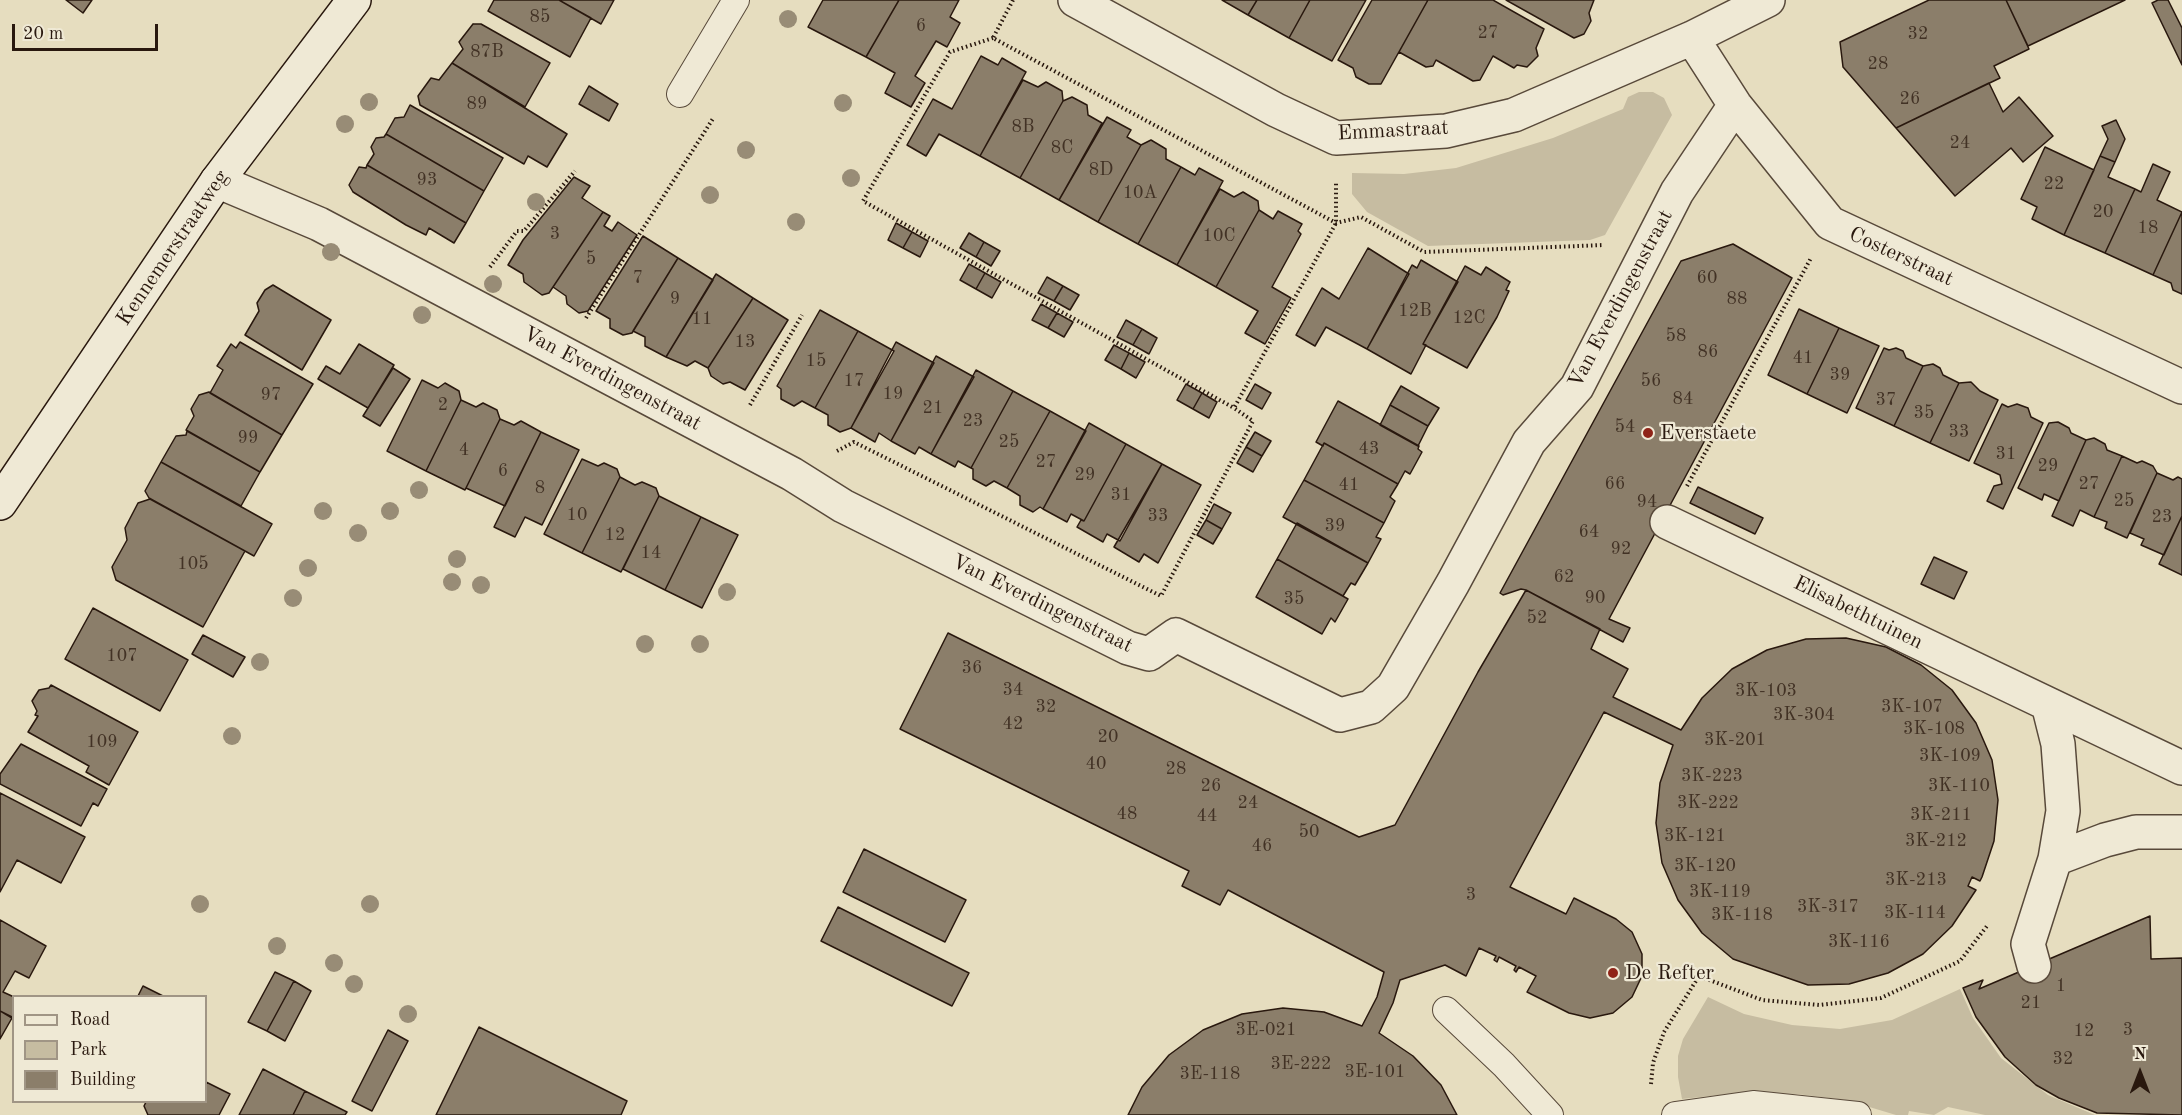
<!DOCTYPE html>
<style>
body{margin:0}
#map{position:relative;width:2182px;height:1115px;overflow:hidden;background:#e6ddbf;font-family:"Old Standard TT",serif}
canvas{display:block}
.legend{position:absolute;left:12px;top:995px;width:195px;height:108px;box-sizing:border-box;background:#efe9d5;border:2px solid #a09585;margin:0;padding:8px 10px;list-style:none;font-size:18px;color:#29180e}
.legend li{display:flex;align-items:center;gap:12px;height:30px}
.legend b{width:30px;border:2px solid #a09585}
.north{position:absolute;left:2110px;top:1043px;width:60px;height:60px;-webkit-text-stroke:4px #efe9d5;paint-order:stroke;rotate:0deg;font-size:16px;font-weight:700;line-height:24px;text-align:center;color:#29180e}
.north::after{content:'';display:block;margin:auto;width:21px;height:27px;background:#29180e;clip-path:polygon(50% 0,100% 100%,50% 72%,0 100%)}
.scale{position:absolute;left:12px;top:24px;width:146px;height:27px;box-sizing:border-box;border:3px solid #29180e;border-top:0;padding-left:8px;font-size:18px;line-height:21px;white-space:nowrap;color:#29180e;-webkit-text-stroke:4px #efe9d5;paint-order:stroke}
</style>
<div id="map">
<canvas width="2182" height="1115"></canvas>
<ul class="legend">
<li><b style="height:8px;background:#efe9d5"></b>Road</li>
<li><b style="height:16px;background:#c6bca1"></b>Park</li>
<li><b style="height:16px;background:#8b7e6a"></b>Building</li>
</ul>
<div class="north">N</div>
<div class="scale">20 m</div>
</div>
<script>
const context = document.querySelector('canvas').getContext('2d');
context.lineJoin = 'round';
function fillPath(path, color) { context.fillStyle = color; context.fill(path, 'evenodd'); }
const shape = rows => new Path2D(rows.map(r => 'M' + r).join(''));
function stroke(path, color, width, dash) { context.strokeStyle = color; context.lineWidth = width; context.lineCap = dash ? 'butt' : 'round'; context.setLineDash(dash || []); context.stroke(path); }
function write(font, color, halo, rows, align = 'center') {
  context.font = font + ' "Old Standard TT",serif'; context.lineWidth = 4.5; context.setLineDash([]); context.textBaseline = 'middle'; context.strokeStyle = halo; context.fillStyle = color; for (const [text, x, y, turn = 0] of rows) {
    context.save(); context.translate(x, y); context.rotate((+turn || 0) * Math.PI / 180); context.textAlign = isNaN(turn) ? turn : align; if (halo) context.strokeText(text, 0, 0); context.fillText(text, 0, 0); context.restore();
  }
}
const green = shape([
 [1639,92,1653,92,1664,98,1672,115,1605,235,1590,240,1428,246,1367,212,1352,194,1352,173,1404,174,1456,168,1553,138,1623,109,1628,97],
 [1960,989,1973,1018,2001,1058,2048,1095,2095,1115,1985,1115,1948,1107,1934,1115,1909,1111,1908,1115,1896,1115,1846,1100,1797,1094,1739,1093,1682,1099,1678,1077,1678,1056,1683,1039,1708,997,1744,1014,1792,1025,1840,1029,1892,1020]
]);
const building = shape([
 [66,0,92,0,83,13,66,0],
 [494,0,559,0,591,18,570,57,488,11,494,0],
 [559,0,614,0,601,24,559,0],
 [823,0,899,0,866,57,808,27,823,0],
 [899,0,959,0,950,17,960,23,947,47,936,41,915,76,925,83,911,107,885,93,895,73,866,57,899,0],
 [1222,0,1257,0,1248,15,1222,0],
 [1257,0,1310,0,1289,38,1248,15,1257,0],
 [1310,0,1366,0,1332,61,1289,38,1310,0],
 [1372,0,1428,0,1381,84,1369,84,1356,77,1353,68,1338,60,1372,0],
 [1428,0,1493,0,1544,29,1536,48,1538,56,1527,67,1517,65,1514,68,1493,56,1480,80,1473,81,1436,60,1433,66,1426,67,1399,52,1428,0],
 [1506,0,1594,0,1589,13,1591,21,1584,34,1574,38,1506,0],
 [1929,0,2006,0,2029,49,1994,66,2000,78,1896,128,1843,67,1840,42,1929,0],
 [2006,0,2125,0,2028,46,2006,0],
 [2158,0,2168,0,2182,28,2182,65,2152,3,2158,0],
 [473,24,481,24,550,63,525,107,452,63,463,49,459,42,473,24],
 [981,56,998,65,1002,58,1026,72,980,156,939,134,926,156,907,145,933,99,952,109,981,56],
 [452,63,567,134,547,167,528,156,524,164,420,105,418,96,431,78,439,80,452,63],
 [1023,80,1038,87,1046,82,1062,91,1063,101,1020,178,980,156,1023,80],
 [1989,83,2003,112,2019,97,2053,136,2023,162,2011,148,1955,196,1896,128,1989,83],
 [589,86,618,104,609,121,579,104,589,86],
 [1072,97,1087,105,1088,115,1102,123,1059,200,1020,178,1063,101,1072,97],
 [410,105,503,158,484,191,386,134,395,118,404,117,410,105],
 [1107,117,1131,130,1127,137,1141,145,1098,222,1059,200,1107,117],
 [2116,120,2125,139,2115,162,2100,156,2108,139,2102,126,2116,120],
 [386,134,484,191,466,223,367,165,374,154,371,147,376,138,384,137,386,134],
 [1151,140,1166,149,1166,159,1181,167,1138,244,1098,222,1141,145,1151,140],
 [2045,147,2094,170,2064,235,2032,219,2037,207,2021,199,2045,147],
 [2100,156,2115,162,2108,177,2135,189,2105,253,2064,235,2100,156],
 [2153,164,2170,172,2157,200,2182,212,2153,275,2105,253,2135,189,2141,192,2153,164],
 [367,165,466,223,454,243,429,228,426,235,406,225,353,192,349,185,359,167,366,168,367,165],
 [1181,167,1195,175,1199,168,1223,181,1177,265,1138,244,1181,167],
 [574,177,590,186,582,198,603,212,549,293,542,295,524,282,523,274,508,265,523,240,574,177],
 [1220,189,1234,197,1243,192,1258,201,1259,210,1216,287,1177,265,1220,189],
 [1259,210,1273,219,1278,211,1302,224,1298,231,1301,234,1272,287,1291,298,1265,344,1245,333,1258,311,1216,287,1259,210],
 [603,212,610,216,604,226,612,231,618,222,637,235,588,311,579,313,567,304,566,296,553,287,603,212],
 [2182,212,2182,294,2173,290,2171,283,2153,275,2182,212],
 [896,223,912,232,903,248,888,240,896,223],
 [912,232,928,241,920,257,903,248,912,232],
 [969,233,984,242,976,257,960,248,969,233],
 [643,236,678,258,632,333,623,335,610,328,610,319,596,311,643,236],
 [984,242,1000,251,991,266,976,257,984,242],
 [1733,244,1792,278,1609,619,1630,628,1623,642,1526,590,1521,589,1503,595,1500,593,1681,261,1733,244],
 [1368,248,1409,274,1367,349,1326,327,1315,346,1296,335,1322,288,1339,299,1368,248],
 [678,258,713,280,666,357,645,346,645,337,633,331,678,258],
 [1421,260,1458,282,1423,344,1426,345,1411,374,1367,349,1412,265,1417,268,1421,260],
 [969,264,985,273,976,289,960,280,969,264],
 [1465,266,1481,275,1486,267,1510,282,1506,290,1509,291,1497,317,1467,368,1423,344,1465,266],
 [985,273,1001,282,992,298,976,289,985,273],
 [716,274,753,298,708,368,695,361,687,366,666,357,716,274],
 [1047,277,1063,286,1054,301,1038,293,1047,277],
 [273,285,331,320,302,370,245,335,259,311,257,303,265,290,273,285],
 [1063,286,1079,295,1070,310,1054,301,1063,286],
 [753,298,788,320,745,390,730,382,723,384,711,376,708,368,753,298],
 [1041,304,1057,313,1048,328,1032,320,1041,304],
 [1799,309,1839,328,1807,394,1768,375,1799,309],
 [820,310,858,331,815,408,802,401,794,406,781,399,781,389,777,386,820,310],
 [1057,313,1073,322,1064,337,1048,328,1057,313],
 [1126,320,1142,329,1133,345,1117,337,1126,320],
 [1839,328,1879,346,1847,413,1807,394,1839,328],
 [1142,329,1157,338,1149,354,1133,345,1142,329],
 [858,331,894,351,851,428,840,432,828,425,828,415,815,408,858,331],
 [240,342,313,384,282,435,210,393,223,370,217,366,231,344,236,348,240,342],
 [896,342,934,363,891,441,879,433,875,442,851,428,896,342],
 [359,344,394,365,368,408,318,379,326,366,340,374,359,344],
 [1114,345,1129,353,1121,369,1105,360,1114,345],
 [1884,348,1889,350,1896,348,1903,351,1906,358,1923,366,1894,426,1856,408,1884,348],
 [1129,353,1145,362,1136,378,1121,369,1129,353],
 [936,356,974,377,931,454,919,447,915,454,891,441,936,356],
 [1933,364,1940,368,1943,375,1959,383,1930,443,1894,426,1923,366,1933,364],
 [393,368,410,379,380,426,363,416,393,368],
 [976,370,1013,391,971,468,958,461,955,467,931,454,976,370],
 [422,380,438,388,445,383,459,391,461,400,426,471,387,451,422,380],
 [1971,382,1980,391,1998,400,1969,461,1930,443,1959,383,1971,382],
 [1186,384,1202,393,1193,409,1177,400,1186,384],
 [1255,384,1271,393,1262,409,1246,400,1255,384],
 [1401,386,1439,408,1428,426,1390,405,1401,386],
 [1013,391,1050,411,1007,488,994,481,986,486,973,479,973,469,971,468,1013,391],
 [209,392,282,435,260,472,186,430,194,416,191,409,199,395,209,392],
 [1202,393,1217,402,1209,418,1193,409,1202,393],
 [461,400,476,407,483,403,497,410,500,419,465,490,426,471,461,400],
 [1338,401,1419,446,1418,449,1422,452,1410,474,1405,471,1398,484,1324,443,1323,446,1316,442,1338,401],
 [2002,404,2008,407,2017,404,2028,408,2031,417,2043,423,2003,509,1987,501,1994,486,2002,484,2000,475,1974,463,2002,404],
 [1390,405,1428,426,1418,446,1380,425,1390,405],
 [1050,411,1086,431,1043,509,1040,507,1033,512,1020,505,1020,496,1007,488,1050,411],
 [500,419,514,425,521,421,541,432,505,506,466,488,500,419],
 [2058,422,2069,428,2071,433,2086,440,2059,501,2044,494,2042,500,2018,488,2049,423,2058,422],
 [1089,423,1126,444,1084,521,1071,514,1067,522,1043,509,1089,423],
 [187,431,260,472,241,506,161,462,176,436,186,435,187,431],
 [541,432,579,450,542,525,525,517,515,537,494,527,541,432],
 [1255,432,1271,441,1262,456,1246,447,1255,432],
 [2094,438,2105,444,2107,450,2122,456,2094,517,2080,510,2073,526,2052,516,2086,440,2094,438],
 [1324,443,1398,484,1390,497,1395,501,1384,523,1304,480,1324,443],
 [1126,444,1162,464,1120,541,1107,534,1103,542,1077,527,1081,520,1084,521,1126,444],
 [1246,447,1262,456,1253,472,1237,463,1246,447],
 [2122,456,2137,463,2142,461,2153,466,2157,473,2127,538,2105,528,2107,522,2094,517,2122,456],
 [582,459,598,466,604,463,617,469,620,477,582,553,544,534,582,459],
 [161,462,272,524,254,556,149,498,145,491,161,462],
 [1162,464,1201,485,1158,563,1144,554,1139,562,1114,547,1162,464],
 [2157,473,2173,480,2178,477,2182,479,2182,516,2164,555,2141,545,2144,539,2130,533,2157,473],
 [620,477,635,485,642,482,656,488,659,496,621,572,582,553,620,477],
 [1304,480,1384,523,1376,537,1381,539,1368,563,1283,517,1304,480],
 [1698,487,1763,518,1755,534,1690,503,1698,487],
 [659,496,701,517,665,590,623,569,659,496],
 [150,499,245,551,203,627,116,580,112,567,127,540,125,528,138,503,150,499],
 [1214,504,1231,513,1222,529,1206,520,1214,504],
 [2182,516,2182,575,2159,564,2182,516],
 [701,517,738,535,702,608,665,590,701,517],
 [1206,520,1222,529,1213,544,1197,535,1206,520],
 [1297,523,1368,563,1355,585,1351,583,1343,596,1277,559,1297,523],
 [1934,557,1967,572,1954,599,1921,584,1934,557],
 [1277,559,1348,599,1335,622,1331,618,1322,634,1256,597,1277,559],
 [1526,590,1600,629,1591,649,1628,669,1613,697,1681,730,1702,698,1732,669,1767,650,1806,639,1846,638,1886,647,1921,665,1952,690,1976,723,1992,760,1998,800,1994,841,1982,877,1980,881,1972,877,1968,886,1976,890,1952,926,1923,954,1888,973,1849,984,1808,985,1733,959,1702,933,1678,900,1662,863,1656,823,1660,783,1673,745,1604,712,1510,887,1566,914,1574,898,1616,919,1632,932,1642,954,1642,976,1632,997,1613,1013,1590,1018,1569,1013,1527,992,1536,976,1519,967,1516,972,1514,970,1516,966,1499,957,1497,962,1494,960,1496,956,1479,948,1466,976,1445,965,1400,980,1393,1003,1379,1033,1413,1056,1441,1085,1457,1115,1128,1115,1142,1087,1169,1055,1203,1030,1242,1014,1283,1008,1324,1012,1362,1026,1377,997,1384,972,1228,890,1220,905,1182,886,1189,871,900,729,948,633,1359,837,1395,825,1478,672,1526,590],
 [93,608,188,660,160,711,65,659,93,608],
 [203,635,245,657,233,677,192,654,203,635],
 [51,685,138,732,109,785,86,772,89,766,28,732,38,716,35,715,37,711,32,701,39,690,49,688,51,685],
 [21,744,107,789,98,806,93,803,81,826,0,784,0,774,21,744],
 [0,793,85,837,61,883,17,860,0,892,0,793],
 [864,849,966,900,945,942,843,892,864,849],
 [838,907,969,973,952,1006,821,941,838,907],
 [2150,916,2151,959,2182,958,2182,1115,2097,1113,2059,1098,2036,1085,2005,1057,1976,1017,1963,988,1983,980,1979,989,2150,916],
 [0,920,46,946,29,978,15,971,3,992,14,997,14,1018,0,1011,0,920],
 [275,972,294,981,267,1031,248,1022,275,972],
 [294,981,311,991,285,1041,267,1031,294,981],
 [143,986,163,996,138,996,143,986],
 [0,1011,12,1018,0,1039,0,1011],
 [479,1027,627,1101,621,1115,436,1115,479,1027],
 [388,1030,408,1041,372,1111,352,1101,388,1030],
 [263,1069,305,1091,293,1115,239,1115,263,1069],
 [206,1082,230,1094,219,1115,148,1115,144,1106,146,1102,206,1102,206,1082],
 [305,1091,347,1112,345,1115,293,1115,305,1091]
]);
const path = shape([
 [1013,0,993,38,1336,223,1361,217,1424,252,1604,245],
 [993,38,950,52,863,201,1234,408],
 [490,267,517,231,524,231,575,171],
 [586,318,714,117],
 [750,405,802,315],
 [837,451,854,442,1161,596,1253,421,1234,408,1336,223,1336,181],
 [1687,486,1811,258],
 [1651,1084,1653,1063,1664,1032,1699,976,1762,1000,1819,1005,1881,998,1960,961,1987,926]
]);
const lane = shape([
 [680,94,736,0],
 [1446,1010,1504,1065,1550,1115],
 [1675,1115,1753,1104,1858,1115]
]);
const street = shape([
 [1075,0,1276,110,1336,138,1446,131,1514,115,1692,38,1768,0],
 [1692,38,1735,105,1830,223,2182,387],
 [217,181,319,224,792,474,843,506,1128,648,1149,654,1176,635,1340,715,1371,707,1393,687,1453,583,1529,442,1577,387,1677,192,1735,105],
 [1667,522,2182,768],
 [2048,704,2058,744,2063,811,2055,859],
 [2034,966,2028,944,2055,859,2105,840,2136,832,2182,832]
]);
const secondary = shape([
 [0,503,217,181,354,0]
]);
const trees = [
 [788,19],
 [369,102],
 [843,103],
 [345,124],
 [746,150],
 [851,178],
 [710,195],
 [536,202],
 [796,222],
 [331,252],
 [493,284],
 [422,315],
 [419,490],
 [323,511],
 [390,511],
 [358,533],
 [457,559],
 [308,568],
 [452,582],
 [481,585],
 [727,592],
 [293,598],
 [645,644],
 [700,644],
 [260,662],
 [232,736],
 [200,904],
 [370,904],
 [277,946],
 [334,963],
 [354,984],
 [408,1014]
];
const markers = [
 [1648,433,6,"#8f2418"],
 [1613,973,6,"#8f2418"]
];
const numberNames = [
 ["85",540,17],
 ["6",921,26],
 ["27",1488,33],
 ["32",1918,34],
 ["87B",487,52],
 ["28",1878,64],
 ["26",1910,99],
 ["89",477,104],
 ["8B",1023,127],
 ["24",1960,143],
 ["8C",1062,148],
 ["8D",1101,170],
 ["93",427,180],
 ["22",2054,184],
 ["10A",1140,193],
 ["20",2103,212],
 ["18",2148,228],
 ["3",555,234],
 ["10C",1219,236],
 ["5",591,259],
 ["7",638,278],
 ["60",1707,278],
 ["9",675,299],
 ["88",1737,299],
 ["12B",1415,311],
 ["12C",1469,318],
 ["11",702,319],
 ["58",1676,336],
 ["13",745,342],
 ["86",1708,352],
 ["41",1803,358],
 ["15",816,361],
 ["39",1840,375],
 ["17",854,381],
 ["56",1651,381],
 ["19",893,394],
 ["97",271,395],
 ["84",1683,399],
 ["37",1886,400],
 ["2",443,405],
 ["21",933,408],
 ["35",1924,413],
 ["23",973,421],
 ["54",1625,427],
 ["33",1959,432],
 ["99",248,438],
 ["25",1009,442],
 ["43",1369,449],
 ["4",464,450],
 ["31",2006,454],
 ["27",1046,462],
 ["29",2048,466],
 ["6",503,471],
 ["29",1085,475],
 ["66",1615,484],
 ["27",2089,484],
 ["41",1349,485],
 ["8",540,488],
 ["31",1121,495],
 ["25",2124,501],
 ["94",1647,502],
 ["10",577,515],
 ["33",1158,516],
 ["23",2162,517],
 ["39",1335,526],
 ["64",1589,532],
 ["12",615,535],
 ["92",1621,549],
 ["14",651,553],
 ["105",193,564],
 ["62",1564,577],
 ["90",1595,598],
 ["35",1294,599],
 ["52",1537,618],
 ["107",122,656],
 ["36",972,668],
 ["34",1013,690],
 ["3K-103",1766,691],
 ["32",1046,707],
 ["3K-107",1912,707],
 ["3K-304",1804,715],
 ["42",1013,724],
 ["3K-108",1934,729],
 ["20",1108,737],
 ["3K-201",1735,740],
 ["109",102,742],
 ["3K-109",1950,756],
 ["40",1096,764],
 ["28",1176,769],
 ["3K-223",1712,776],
 ["26",1211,786],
 ["3K-110",1959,786],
 ["24",1248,803],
 ["3K-222",1708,803],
 ["48",1127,814],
 ["3K-211",1941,815],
 ["44",1207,816],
 ["50",1309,832],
 ["3K-121",1695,836],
 ["3K-212",1936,841],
 ["46",1262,846],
 ["3K-120",1705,866],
 ["3K-213",1916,880],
 ["3K-119",1720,892],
 ["3",1471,895],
 ["3K-317",1828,907],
 ["3K-114",1915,913],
 ["3K-118",1742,915],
 ["3K-116",1859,942],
 ["1",2061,986],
 ["21",2031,1003],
 ["3E-021",1266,1030],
 ["3",2128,1030],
 ["12",2084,1031],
 ["32",2063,1059],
 ["3E-222",1301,1064],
 ["3E-101",1375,1072],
 ["3E-118",1210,1074]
];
const streetNames = [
 ["Emmastraat",1393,131,-3],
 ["Kennemerstraatweg",173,248,-56],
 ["Costerstraat",1901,257,25],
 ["Van Everdingenstraat",1621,299,-62],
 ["Van Everdingenstraat",612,379,28],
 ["Van Everdingenstraat",1042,604,26],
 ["Elisabethtuinen",1858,613,26]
];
const poiNames = [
 ["Everstaete",1660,433],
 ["De Refter",1625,973]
];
fillPath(green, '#c6bca1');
fillPath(building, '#8b7e6a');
stroke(building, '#29180e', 1.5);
stroke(lane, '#58493a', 28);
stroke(street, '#58493a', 36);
stroke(secondary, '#29180e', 36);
stroke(path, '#29180e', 4, [1.5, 3]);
stroke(lane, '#efe9d5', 26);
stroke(street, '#efe9d5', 33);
stroke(secondary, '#efe9d5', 33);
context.fillStyle = '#988c76';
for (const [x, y] of trees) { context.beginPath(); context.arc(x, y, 9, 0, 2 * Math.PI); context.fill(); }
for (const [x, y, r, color] of markers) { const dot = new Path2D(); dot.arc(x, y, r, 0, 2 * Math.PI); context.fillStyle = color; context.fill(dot); stroke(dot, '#efe9d5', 2); }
write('18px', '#423225', null, numberNames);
write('21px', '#29180e', '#efe9d5', streetNames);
write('21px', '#29180e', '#efe9d5', poiNames, 'left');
</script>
